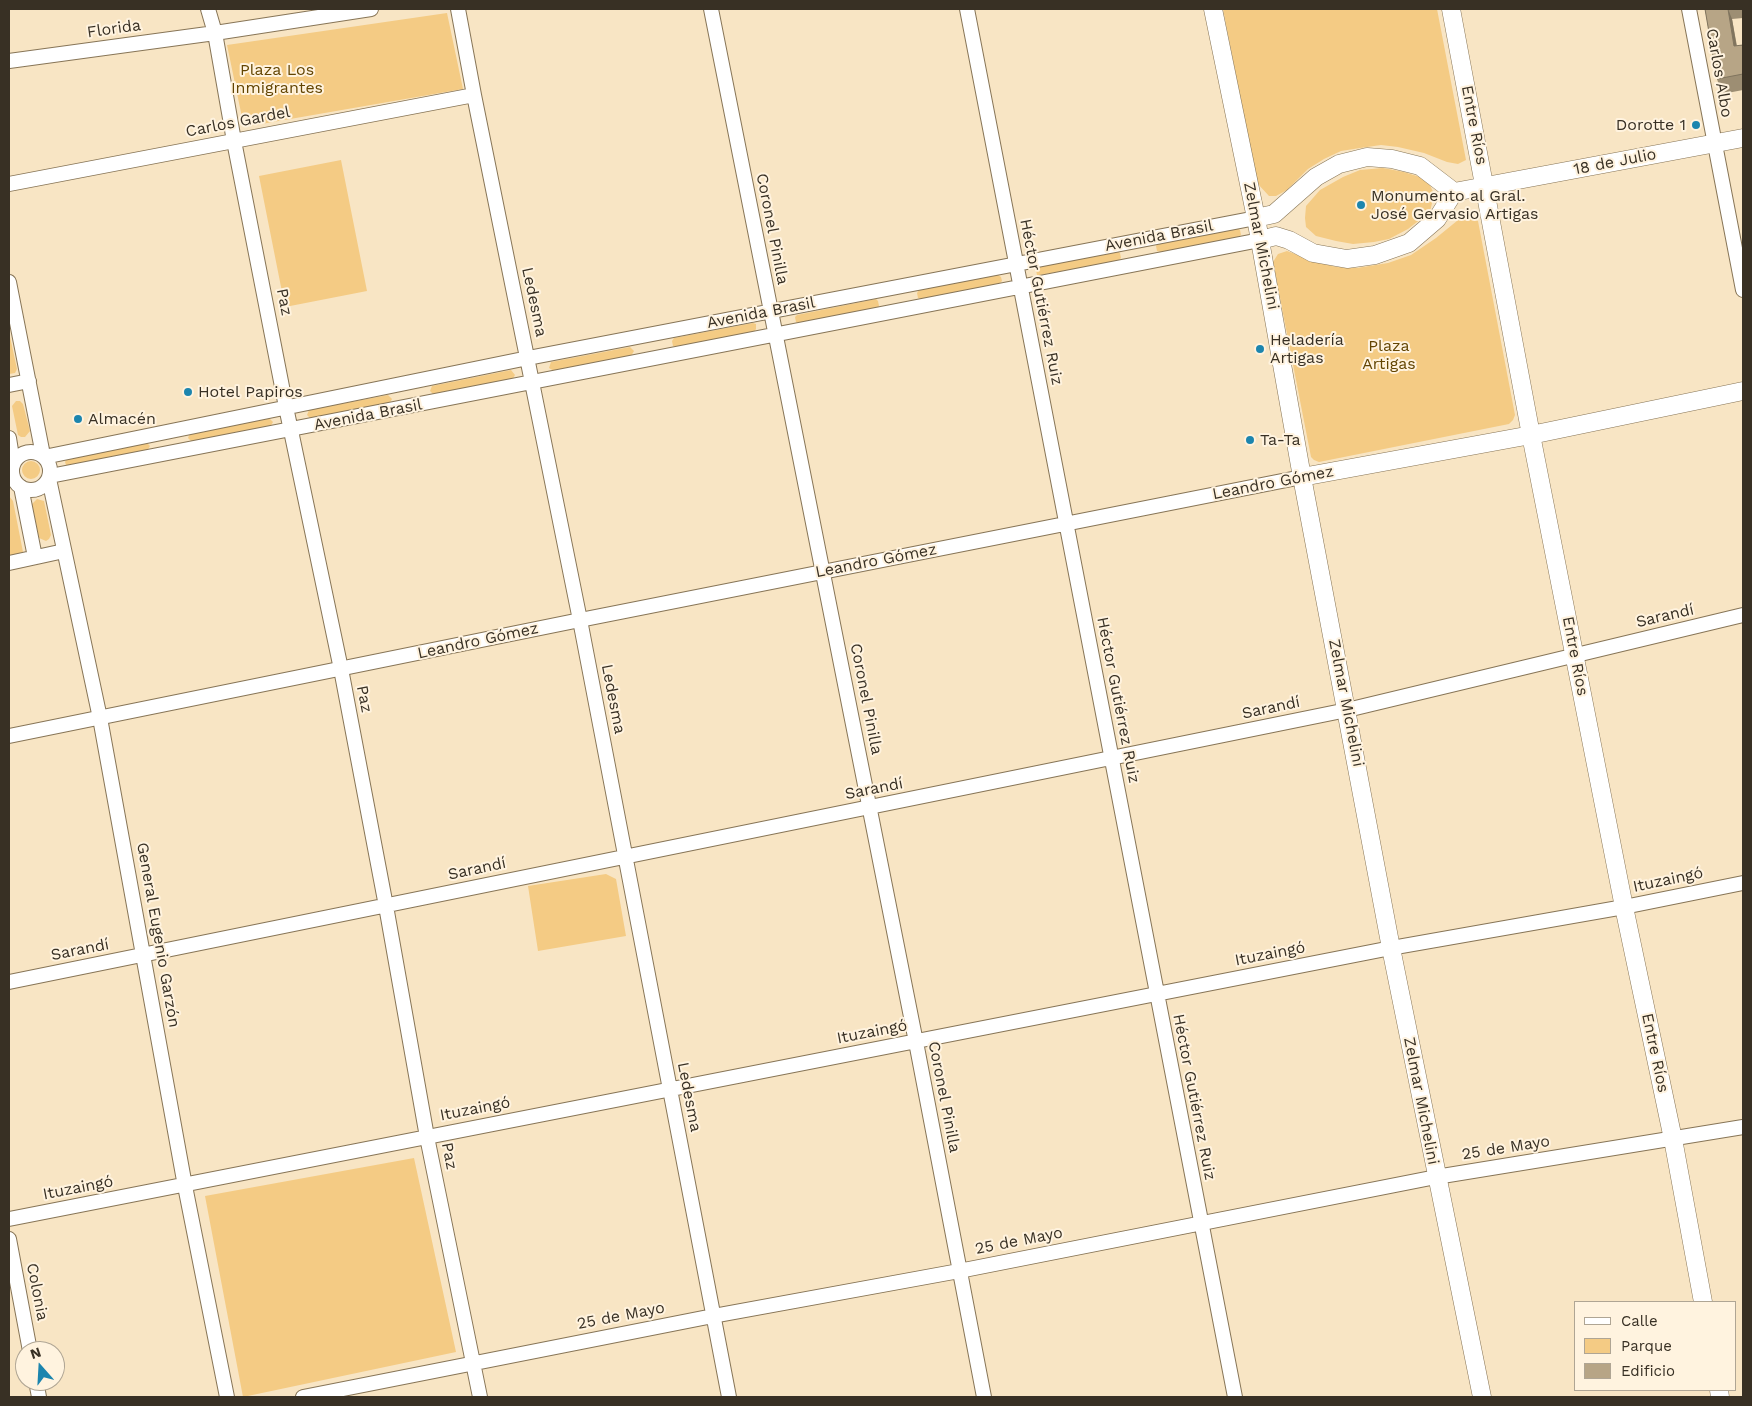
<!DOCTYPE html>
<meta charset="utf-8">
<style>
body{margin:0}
#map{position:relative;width:1752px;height:1406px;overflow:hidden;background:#f8e5c4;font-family:"Work Sans",sans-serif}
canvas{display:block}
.frame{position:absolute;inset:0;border:10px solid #383024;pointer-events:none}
.legend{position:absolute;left:1574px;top:1301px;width:162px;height:90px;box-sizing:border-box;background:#fff3df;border:1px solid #afa594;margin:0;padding:6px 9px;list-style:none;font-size:15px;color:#383024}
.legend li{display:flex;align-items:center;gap:10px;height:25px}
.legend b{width:25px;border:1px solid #afa594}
.north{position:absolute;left:15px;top:1341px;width:50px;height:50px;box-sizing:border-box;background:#fff3df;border:1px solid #afa594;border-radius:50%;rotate:341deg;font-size:14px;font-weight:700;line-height:20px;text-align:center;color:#383024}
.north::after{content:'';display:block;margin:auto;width:18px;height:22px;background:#1c85ae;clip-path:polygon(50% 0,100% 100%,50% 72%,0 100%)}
</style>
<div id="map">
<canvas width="1752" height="1406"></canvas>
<div class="frame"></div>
<ul class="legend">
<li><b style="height:6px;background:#fff"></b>Calle</li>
<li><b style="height:14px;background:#f4cb84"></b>Parque</li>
<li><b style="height:14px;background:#b7a586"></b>Edificio</li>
</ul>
<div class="north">N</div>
</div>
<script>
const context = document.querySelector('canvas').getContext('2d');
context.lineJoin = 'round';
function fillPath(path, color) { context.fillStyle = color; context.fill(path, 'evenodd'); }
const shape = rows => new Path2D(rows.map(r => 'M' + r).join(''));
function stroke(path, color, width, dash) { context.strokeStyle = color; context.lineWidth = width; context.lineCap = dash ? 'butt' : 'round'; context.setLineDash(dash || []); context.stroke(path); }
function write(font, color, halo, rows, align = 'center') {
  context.font = font + ' "Work Sans",sans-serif'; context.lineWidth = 4; context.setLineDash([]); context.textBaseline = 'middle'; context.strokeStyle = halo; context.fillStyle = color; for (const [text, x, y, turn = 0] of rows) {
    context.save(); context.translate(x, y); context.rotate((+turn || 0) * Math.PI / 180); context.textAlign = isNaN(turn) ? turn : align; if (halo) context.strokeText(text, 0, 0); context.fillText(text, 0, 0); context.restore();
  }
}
const green = shape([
 [1223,9,1437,9,1466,160,1458,164,1447,162,1424,153,1398,147,1381,145,1360,148,1341,151,1324,159,1308,169,1287,190,1276,196,1269,196,1257,183],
 [447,13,463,89,244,127,227,45],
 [341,160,367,291,285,307,259,176],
 [1383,168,1404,172,1423,178,1430,185,1434,194,1430,212,1408,229,1389,239,1374,242,1353,244,1336,241,1316,236,1306,227,1305,218,1306,206,1320,190,1343,177,1360,170],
 [1463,216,1472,216,1478,221,1515,415,1513,420,1509,424,1319,462,1314,460,1311,457,1273,262,1278,254,1287,251,1314,261,1336,267,1357,268,1388,263,1411,255,1436,238],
 [1237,228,1240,230,1241,235,1238,237,1161,252,1157,251,1156,246,1158,243],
 [1117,251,1120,253,1121,258,1118,261,1040,275,1037,275,1036,270,1038,267],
 [998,275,1001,277,1002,281,999,284,921,299,918,298,917,293,919,290],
 [876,299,878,301,879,306,877,309,799,323,796,322,795,317,797,315],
 [753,323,756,324,756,329,754,332,676,347,673,346,672,341,674,338],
 [9,332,17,369,15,373,9,374],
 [630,347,634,351,631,356,554,371,549,368,551,362],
 [511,370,515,375,512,380,434,395,430,391,432,386],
 [388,395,392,399,389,404,311,419,307,415,309,410],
 [16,401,20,401,23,404,30,431,25,437,21,437,18,435,12,406],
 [269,418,273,422,270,427,192,442,188,438,190,433],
 [146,442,150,446,147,451,69,466,66,465,65,462,67,458],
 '22 470a9 9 0 1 1 18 0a9 9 0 1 1-18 0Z',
 [9,496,13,501,23,552,9,556],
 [37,499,44,501,51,535,49,539,46,541,39,538,32,504],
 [606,874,616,879,626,936,538,951,528,886],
 [414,1158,456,1352,243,1397,205,1196]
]);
const minor = shape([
 [208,9,215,33,234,141,286,407,341,669,386,906,427,1137,480,1397],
 [458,9,474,95,580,620,729,1397],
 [711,9,916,1042,984,1397],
 [967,9,1235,1397],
 [1689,9,1743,290],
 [9,61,215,33,371,9],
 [9,184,474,95],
 [9,282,43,455],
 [9,385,29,381],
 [9,438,13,463],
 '12 471a19 19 0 1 1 38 0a19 19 0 1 1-38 0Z',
 [44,457,528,358,1256,218],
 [50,476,1260,240],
 [49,479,100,718,185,1186,227,1397],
 [21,487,35,557],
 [9,563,64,551],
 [9,736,580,620,1302,477],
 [9,982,1347,710,1743,615],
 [9,1219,1391,948,1624,907,1743,883],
 [9,1239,30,1351],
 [36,1381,39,1397],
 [303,1397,713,1316,959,1271,1436,1177,1743,1127]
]);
const tertiary = shape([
 [1213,9,1256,218,1302,477,1391,948,1482,1397],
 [1451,9,1531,435,1624,907,1673,1139,1703,1302],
 [1256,218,1274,214,1316,177,1339,164,1367,157,1392,159,1420,166,1454,192,1743,138],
 [1260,240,1276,236,1289,240,1313,253,1347,259,1375,255,1409,243,1437,219,1454,192],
 [1302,477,1531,435,1743,391],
 [1719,1390,1720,1397]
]);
const wall = shape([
 [1705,9,1743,9,1743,18,1732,19,1737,46,1743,45,1743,90,1722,94,1717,79]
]);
const shadedWall = shape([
 [1728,9,1732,19,1739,61,1734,46]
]);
const building = shape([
 [1705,9,1728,9,1734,46,1743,45,1743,74,1717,79,1705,9]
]);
const markers = [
 [1696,125,5,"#1c85ae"],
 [1361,205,5,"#1c85ae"],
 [1260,349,5,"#1c85ae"],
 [188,392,5,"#1c85ae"],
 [78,419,5,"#1c85ae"],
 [1250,440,5,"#1c85ae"]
];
const streetNames = [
 ["Florida",114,29,-8],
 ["Carlos Albo",1719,73,80],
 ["Carlos Gardel",238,122,-11],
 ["Entre Ríos",1474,125,79],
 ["18 de Julio",1615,162,-11],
 ["Coronel Pinilla",772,229,79],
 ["Avenida Brasil",1159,236,-11],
 ["Zelmar Michelini",1261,246,79],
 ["Paz",284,302,79],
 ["Ledesma",534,302,78],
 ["Héctor Gutiérrez Ruiz",1041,302,79],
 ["Avenida Brasil",761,313,-11],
 ["Avenida Brasil",368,415,-11],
 ["Leandro Gómez",1273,483,-11],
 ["Leandro Gómez",876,561,-11],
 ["Sarandí",1665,616,-13],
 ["Leandro Gómez",478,641,-12],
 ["Entre Ríos",1575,656,79],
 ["Paz",364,699,79],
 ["Ledesma",613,699,79],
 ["Coronel Pinilla",866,699,79],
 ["Héctor Gutiérrez Ruiz",1118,700,79],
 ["Zelmar Michelini",1346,703,79],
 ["Sarandí",1271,708,-12],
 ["Sarandí",874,789,-11],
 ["Sarandí",477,869,-12],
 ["Ituzaingó",1668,880,-12],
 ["General Eugenio Garzón",158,935,80],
 ["Sarandí",80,950,-11],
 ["Ituzaingó",1270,954,-11],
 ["Ituzaingó",872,1032,-11],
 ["Entre Ríos",1655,1053,78],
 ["Ledesma",689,1097,79],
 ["Coronel Pinilla",944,1097,79],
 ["Héctor Gutiérrez Ruiz",1194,1097,79],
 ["Zelmar Michelini",1421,1101,79],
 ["Ituzaingó",475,1109,-11],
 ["25 de Mayo",1506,1148,-9],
 ["Paz",449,1156,79],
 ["Ituzaingó",78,1188,-11],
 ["25 de Mayo",1019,1241,-11],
 ["Colonia",37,1292,79],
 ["25 de Mayo",621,1316,-11]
];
const parkNames = [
 ["Plaza Los",277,70],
 ["Inmigrantes",277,88],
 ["Plaza",1389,346],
 ["Artigas",1389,364]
];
const poiNames = [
 ["Dorotte 1",1686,125,"right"],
 ["Monumento al Gral.",1371,196],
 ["José Gervasio Artigas",1371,214],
 ["Heladería",1270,340],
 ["Artigas",1270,358],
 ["Hotel Papiros",198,392],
 ["Almacén",88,419],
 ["Ta-Ta",1260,440]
];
fillPath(green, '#f4cb84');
stroke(minor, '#877557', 16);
stroke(tertiary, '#877557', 19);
stroke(minor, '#fff', 14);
stroke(tertiary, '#fff', 18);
fillPath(wall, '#9d8e73');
fillPath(shadedWall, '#80745e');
fillPath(building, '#b7a586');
stroke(building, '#80745e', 1);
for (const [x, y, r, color] of markers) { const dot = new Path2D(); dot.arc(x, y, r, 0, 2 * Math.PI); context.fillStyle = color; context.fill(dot); stroke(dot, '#fff3df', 2); }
write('16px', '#383024', '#fff3df', streetNames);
write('16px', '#634502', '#fff3df', parkNames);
write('16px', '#383024', '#fff3df', poiNames, 'left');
</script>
